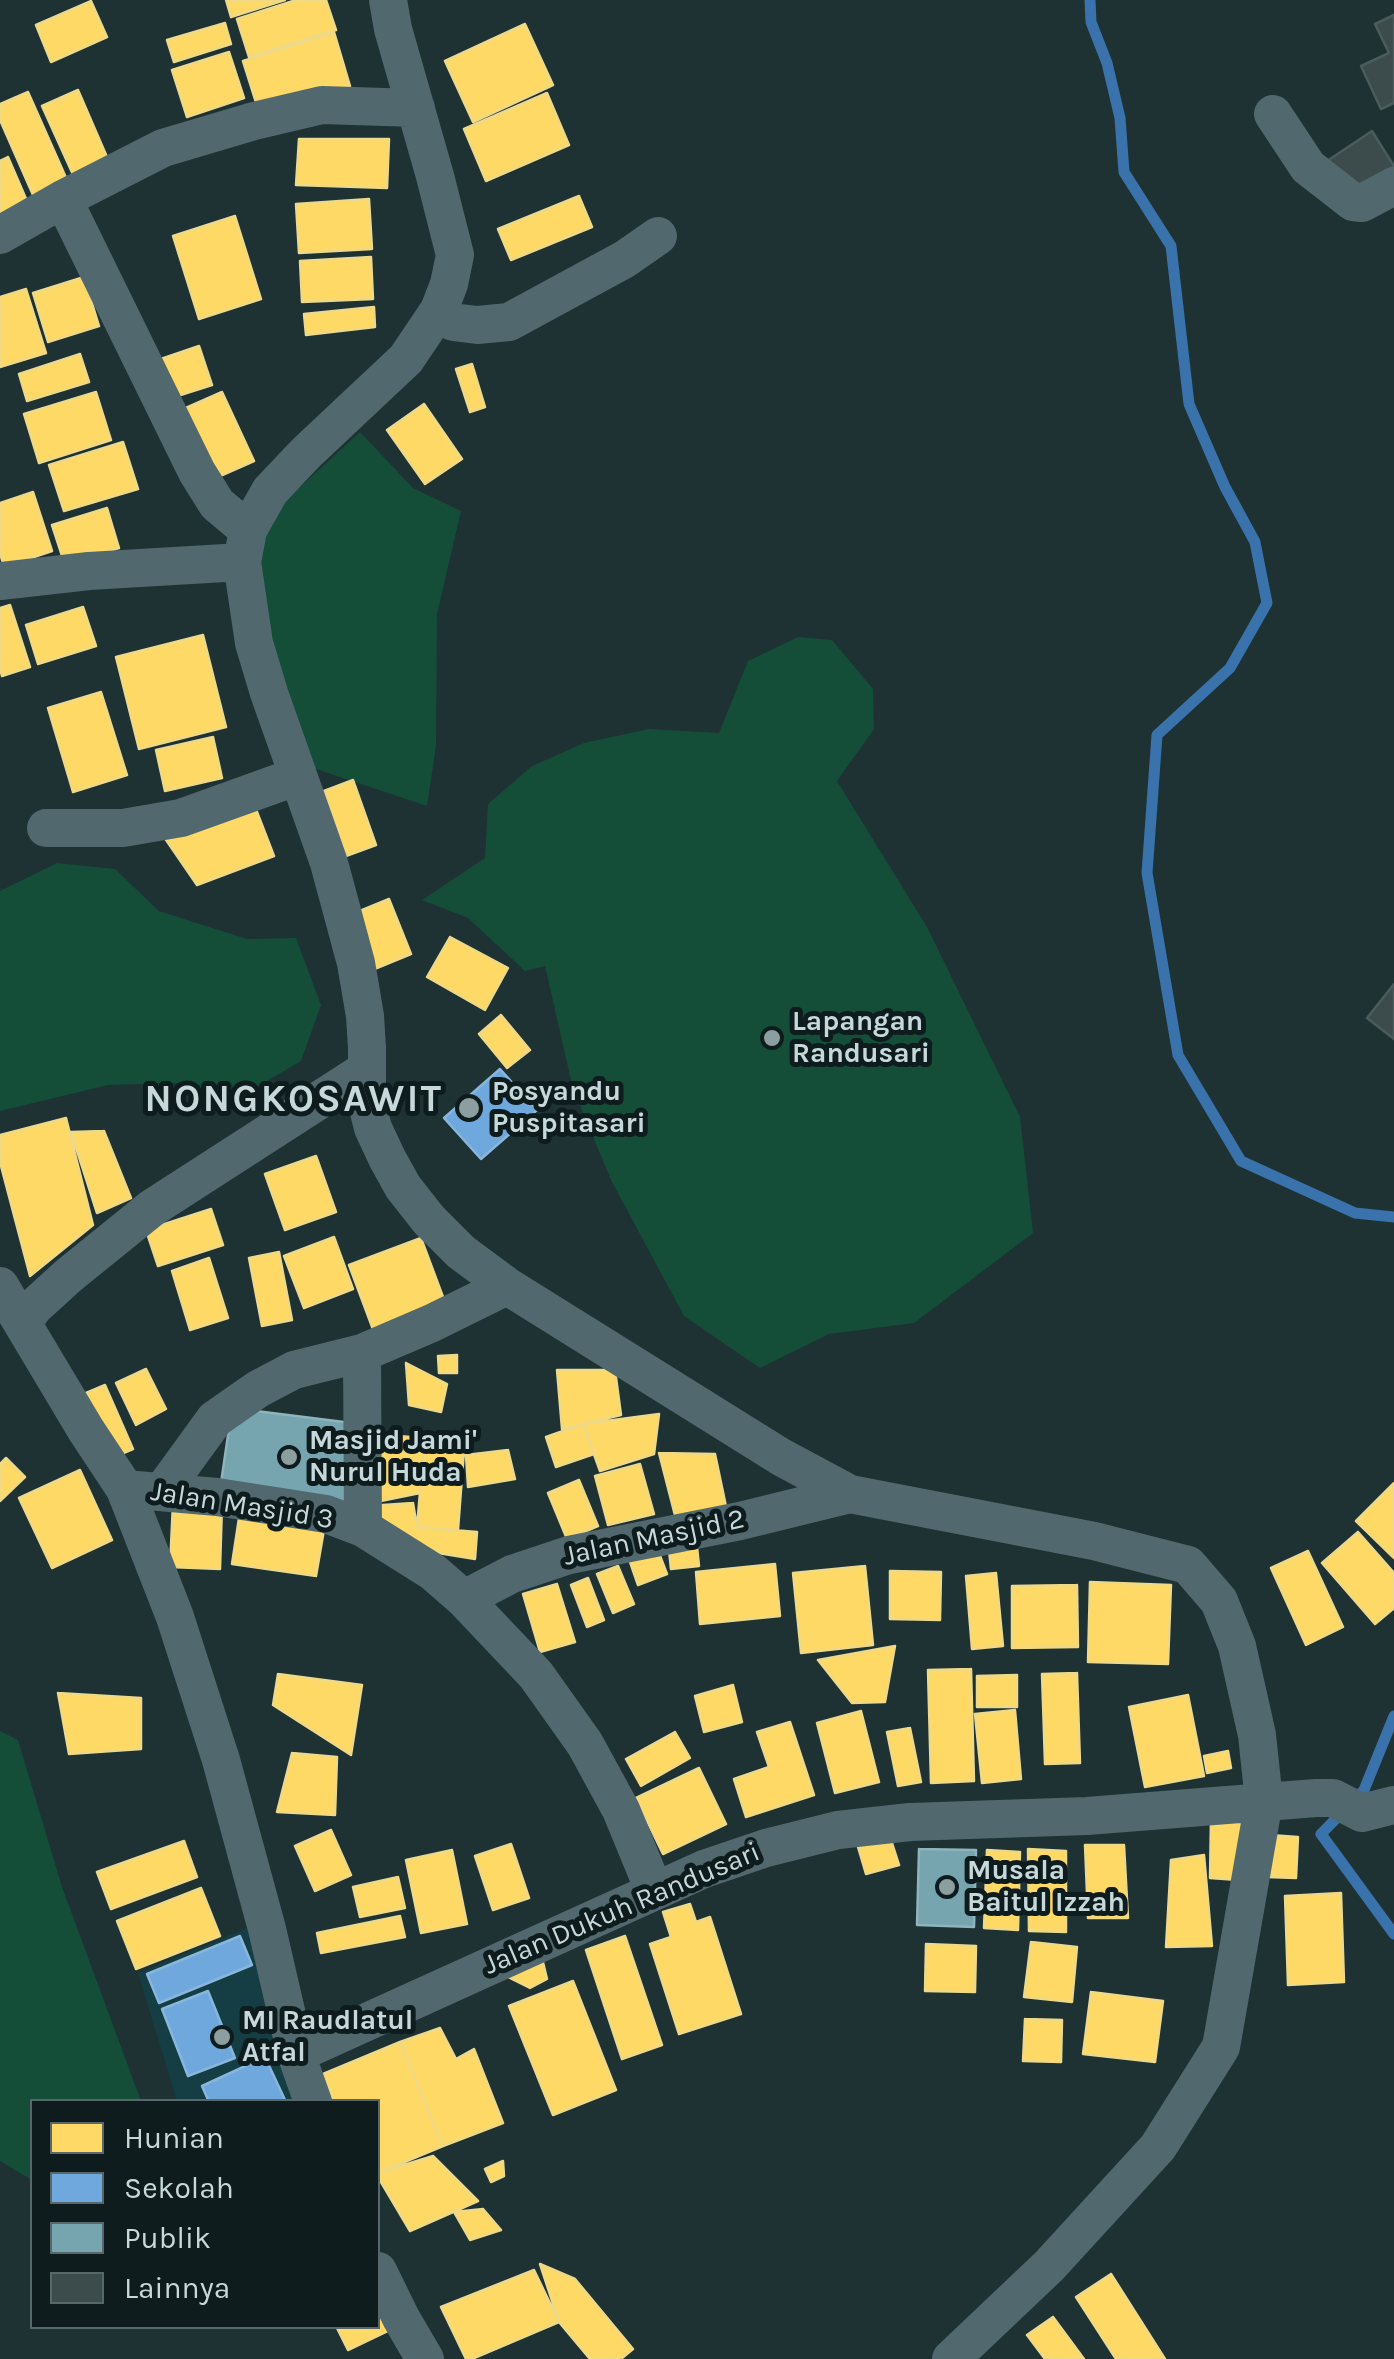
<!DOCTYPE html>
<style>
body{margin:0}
#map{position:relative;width:1394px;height:2359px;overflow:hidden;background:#1e3133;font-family:Karla,sans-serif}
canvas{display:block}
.legend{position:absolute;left:30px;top:2099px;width:350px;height:230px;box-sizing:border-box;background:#0e1c1d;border:2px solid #586769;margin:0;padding:12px 18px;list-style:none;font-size:30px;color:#c7d8db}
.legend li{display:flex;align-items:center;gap:20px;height:50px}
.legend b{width:50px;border:2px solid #586769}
</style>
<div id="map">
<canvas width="1394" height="2359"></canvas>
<ul class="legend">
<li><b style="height:28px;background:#ffd966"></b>Hunian</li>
<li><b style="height:28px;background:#6fa8dc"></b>Sekolah</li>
<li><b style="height:28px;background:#76a5af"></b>Publik</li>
<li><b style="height:28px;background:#3c4b4b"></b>Lainnya</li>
</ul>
</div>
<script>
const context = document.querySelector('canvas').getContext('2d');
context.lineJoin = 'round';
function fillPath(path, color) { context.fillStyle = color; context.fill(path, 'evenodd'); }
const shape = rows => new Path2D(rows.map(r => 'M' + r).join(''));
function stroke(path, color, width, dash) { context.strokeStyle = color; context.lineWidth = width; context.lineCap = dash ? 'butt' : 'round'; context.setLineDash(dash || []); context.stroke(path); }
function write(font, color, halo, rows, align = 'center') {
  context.font = font + ' Karla,sans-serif'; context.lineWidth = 10; context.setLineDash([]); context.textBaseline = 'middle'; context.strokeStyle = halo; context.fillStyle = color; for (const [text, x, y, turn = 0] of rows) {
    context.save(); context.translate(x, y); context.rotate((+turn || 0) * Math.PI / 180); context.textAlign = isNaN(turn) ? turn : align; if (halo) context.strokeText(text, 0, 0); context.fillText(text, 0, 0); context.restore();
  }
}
const built = shape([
 [259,1923,303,2101,177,2101,138,1973]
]);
const green = shape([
 [360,432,413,488,461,511,437,614,436,746,427,806,310,767,276,667,256,567,263,521],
 [798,637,832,640,873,689,874,729,837,781,927,927,1020,1117,1033,1233,914,1323,829,1334,760,1368,684,1316,612,1182,573,1089,545,966,525,971,468,918,422,900,485,858,488,804,532,766,584,743,649,729,719,733,748,661],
 [57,863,115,869,159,911,247,939,296,938,321,1005,301,1061,227,1105,177,1083,108,1085,0,1111,0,891],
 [0,1731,18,1740,62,1887,141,2101,32,2102,32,2180,0,2161]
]);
const homes = shape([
 [226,0,285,0,231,17,226,0],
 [296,0,326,0,336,30,249,57,237,19,296,0],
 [91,1,107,37,51,62,36,25,91,1],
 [225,23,231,44,174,62,167,40,225,23],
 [525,24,553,85,473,122,445,61,525,24],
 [334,32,350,86,260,115,243,61,334,32],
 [229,52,244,98,187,117,172,70,229,52],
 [78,90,110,164,75,179,42,106,78,90],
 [28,92,71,189,37,204,0,120,0,104,28,92],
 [547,93,569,145,486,181,464,129,547,93],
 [299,139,389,139,387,188,296,185,299,139],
 [8,157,33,215,0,229,0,161,8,157],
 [579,196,592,227,511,260,498,229,579,196],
 [369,199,372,249,299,253,296,204,369,199],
 [235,216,261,299,199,319,173,236,235,216],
 [371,257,373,299,302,302,300,261,371,257],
 [84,277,99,326,48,342,33,293,84,277],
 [26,289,46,353,0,367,0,297,26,289],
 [374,307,375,327,306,335,304,314,374,307],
 [199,346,212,385,168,399,155,361,199,346],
 [80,354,89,382,27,401,19,374,80,354],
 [472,364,485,407,470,412,456,369,472,364],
 [96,392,111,440,39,463,24,414,96,392],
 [222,392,254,461,211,480,179,411,222,392],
 [424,404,462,459,425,484,387,430,424,404],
 [123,442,138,489,64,511,49,465,123,442],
 [33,492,52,551,4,567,0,553,0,503,33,492],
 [107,508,119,548,65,565,52,525,107,508],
 [10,605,30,667,2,676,0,669,0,608,10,605],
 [83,607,96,646,38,664,26,625,83,607],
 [203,635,226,727,139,749,116,657,203,635],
 [101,692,127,775,73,792,48,708,101,692],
 [213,737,222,778,165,791,156,750,213,737],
 [353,780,376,845,346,856,324,791,353,780],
 [252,799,274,856,197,885,162,834,252,799],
 [389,899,411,954,372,970,350,915,389,899],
 [450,937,508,968,485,1010,427,977,450,937],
 [501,1015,530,1050,507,1068,479,1034,501,1015],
 [66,1118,93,1225,30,1276,0,1162,0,1135,66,1118],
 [104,1131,131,1198,97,1213,71,1132,104,1131],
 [316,1156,336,1212,285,1230,265,1174,316,1156],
 [211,1209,223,1245,158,1266,146,1230,211,1209],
 [334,1237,353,1289,304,1308,284,1256,334,1237],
 [421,1238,446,1305,374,1332,349,1265,421,1238],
 [279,1252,292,1320,262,1326,249,1258,279,1252],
 [209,1258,228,1318,190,1330,172,1271,209,1258],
 [457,1355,457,1373,439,1373,438,1356,457,1355],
 [406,1363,447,1384,441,1412,409,1405,406,1363],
 [146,1369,166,1409,136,1425,116,1383,146,1369],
 [557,1370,615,1370,621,1415,562,1429,557,1370],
 [105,1385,133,1449,114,1457,86,1393,105,1385],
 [659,1414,654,1454,600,1471,583,1424,659,1414],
 [583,1424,594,1454,556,1467,546,1437,583,1424],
 [371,1434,424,1438,420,1493,366,1504,371,1434],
 [425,1434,465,1437,458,1530,417,1527,425,1434],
 [508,1450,515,1479,468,1487,466,1455,508,1450],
 [659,1453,715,1454,728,1516,678,1527,659,1453],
 [6,1458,25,1477,0,1501,0,1464,6,1458],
 [640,1464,654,1514,608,1525,595,1476,640,1464],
 [80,1470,112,1540,52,1568,19,1498,80,1470],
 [579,1480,598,1526,567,1539,548,1493,579,1480],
 [1394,1483,1394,1558,1356,1521,1394,1483],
 [173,1503,222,1505,220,1569,170,1567,173,1503],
 [413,1503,417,1527,477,1532,475,1559,438,1553,368,1520,368,1506,413,1503],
 [241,1505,326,1518,316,1576,232,1564,241,1505],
 [1358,1532,1394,1573,1394,1608,1375,1624,1322,1563,1358,1532],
 [697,1547,699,1566,671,1569,669,1550,697,1547],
 [657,1548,667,1574,638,1585,629,1559,657,1548],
 [1308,1551,1343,1627,1306,1645,1271,1568,1308,1551],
 [775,1564,780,1616,700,1624,696,1572,775,1564],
 [618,1566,634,1604,613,1613,597,1574,618,1566],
 [865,1566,873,1645,801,1653,793,1573,865,1566],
 [890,1571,941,1572,940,1620,890,1619,890,1571],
 [996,1573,1003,1646,972,1649,966,1576,996,1573],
 [588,1578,604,1620,587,1627,571,1585,588,1578],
 [1090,1582,1171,1585,1168,1664,1088,1662,1090,1582],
 [557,1584,575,1642,540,1652,523,1594,557,1584],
 [1077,1585,1078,1647,1012,1648,1012,1586,1077,1585],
 [895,1646,885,1702,852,1703,818,1660,895,1646],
 [971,1669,974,1781,931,1783,928,1670,971,1669],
 [1077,1673,1080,1763,1045,1764,1042,1674,1077,1673],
 [278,1674,362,1685,351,1755,273,1705,278,1674],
 [1017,1675,1017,1707,977,1707,977,1676,1017,1675],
 [733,1685,742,1722,704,1732,695,1696,733,1685],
 [58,1693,141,1698,141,1749,69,1754,58,1693],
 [1188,1695,1204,1776,1145,1787,1129,1707,1188,1695],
 [1015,1710,1021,1779,982,1783,975,1714,1015,1710],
 [861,1711,879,1782,835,1793,817,1723,861,1711],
 [790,1722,814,1795,746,1817,734,1779,769,1767,757,1732,790,1722],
 [910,1728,921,1782,898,1786,887,1732,910,1728],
 [675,1732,690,1758,641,1786,626,1759,675,1732],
 [1228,1751,1231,1768,1207,1773,1204,1756,1228,1751],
 [292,1753,337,1757,335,1815,277,1812,292,1753],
 [699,1768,726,1824,663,1854,636,1798,699,1768],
 [1211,1818,1241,1822,1238,1880,1210,1878,1211,1818],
 [331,1830,351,1875,315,1891,295,1846,331,1830],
 [1270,1835,1298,1837,1296,1878,1267,1877,1270,1835],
 [890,1837,899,1865,866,1874,858,1847,890,1837],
 [184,1841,197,1877,111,1909,97,1872,184,1841],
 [511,1844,529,1898,493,1910,475,1856,511,1844],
 [1085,1845,1124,1845,1128,1918,1088,1918,1085,1845],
 [1028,1849,1066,1851,1066,1932,1029,1931,1028,1849],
 [452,1850,467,1924,421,1933,406,1860,452,1850],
 [987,1850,1020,1852,1018,1930,984,1928,987,1850],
 [1204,1855,1212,1946,1166,1947,1171,1860,1204,1855],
 [398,1877,405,1908,360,1917,353,1887,398,1877],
 [201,1888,220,1936,136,1969,117,1921,201,1888],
 [1341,1893,1344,1982,1288,1985,1285,1896,1341,1893],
 [690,1904,696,1922,710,1917,741,2014,679,2034,650,1944,671,1937,663,1912,690,1904],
 [400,1916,405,1937,321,1953,317,1933,400,1916],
 [625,1936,662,2045,622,2059,586,1950,625,1936],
 [1031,1942,1077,1947,1072,2002,1024,1997,1031,1942],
 [926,1944,976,1946,975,1992,925,1991,926,1944],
 [542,1958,547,1979,530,1988,508,1977,542,1958],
 [573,1981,616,2090,553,2115,509,2006,573,1981],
 [1091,1992,1163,2001,1155,2062,1083,2054,1091,1992],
 [1025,2019,1062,2020,1061,2062,1023,2061,1025,2019],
 [440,2028,456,2059,474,2049,503,2123,443,2146,400,2042,440,2028],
 [400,2042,443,2146,378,2173,378,2102,334,2102,323,2074,400,2042],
 [433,2156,478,2201,410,2231,378,2177,378,2173,433,2156],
 [503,2161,504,2176,491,2182,485,2169,503,2161],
 [483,2209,501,2230,470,2240,454,2212,483,2209],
 [540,2264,575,2279,633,2349,621,2359,590,2359,559,2322,540,2264],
 [534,2270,559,2322,472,2359,466,2359,441,2307,534,2270],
 [1111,2274,1165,2359,1116,2359,1076,2297,1111,2274],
 [378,2285,398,2326,348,2350,336,2326,378,2326,378,2285],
 [1053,2317,1084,2359,1045,2359,1027,2335,1053,2317]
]);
const schools = shape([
 [500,1069,537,1110,481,1159,444,1118,500,1069],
 [240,1936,252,1965,159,2003,147,1974,240,1936],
 [208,1991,235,2058,188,2076,162,2009,208,1991],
 [265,2057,286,2102,209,2102,202,2086,265,2057]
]);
const public = shape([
 [232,1408,360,1424,344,1512,220,1490,232,1408],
 [919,1849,976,1850,974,1927,917,1925,919,1849]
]);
const stream = shape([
 [1090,0,1091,22,1107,63,1120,118,1124,172,1171,246,1189,404,1225,487,1255,542,1267,603,1230,668,1157,735,1147,873,1178,1055,1241,1161,1355,1213,1394,1217],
 [1394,1716,1364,1790,1321,1834,1394,1934]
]);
const building = shape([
 [1394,15,1394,103,1381,109,1361,66,1389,53,1375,24,1394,15],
 [1372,131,1394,166,1350,195,1327,161,1372,131],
 [1394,984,1394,1039,1367,1018,1394,984]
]);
const street = shape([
 [388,0,393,29,435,176,455,255,449,284,439,310,406,359,306,453,270,491,248,530,242,562,254,643,269,693,329,863,356,963,365,1016,367,1048,367,1104,373,1128,387,1158,403,1187,429,1220,461,1252,507,1286,781,1457,850,1494,1094,1541,1188,1565,1219,1601,1237,1646,1257,1735,1264,1801,1221,2047,1158,2147,1049,2266,951,2359],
 [1273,114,1308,167,1353,202,1362,203,1394,186],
 [63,199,197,472,217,504,248,530],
 [0,235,63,199,163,148,254,121,322,105,416,108],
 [439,310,453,322,477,325,509,322,625,259,658,236],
 [0,581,89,571,242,562],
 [46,828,123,828,181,818,298,776],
 [0,1286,86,1430,125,1489,175,1617,221,1760,267,1929,296,2054,313,2102],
 [22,1323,34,1307,68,1276,152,1208,366,1070],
 [362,1353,363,1528],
 [125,1489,217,1497,326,1514,363,1528,433,1572,464,1599,536,1675,585,1744,621,1810,654,1890],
 [162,1492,215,1419,258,1389,294,1370,362,1353,432,1323,507,1286],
 [464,1599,512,1574,569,1555,740,1521,850,1494],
 [296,2054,704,1869,766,1848,838,1830,910,1822,1087,1816,1316,1798,1333,1798,1362,1813,1394,1805],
 [378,2271,401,2318,425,2359]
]);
const markers = [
 [772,1038,10,"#8c9ea0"],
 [469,1108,12,"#8c9ea0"],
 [289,1457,10,"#8c9ea0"],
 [947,1887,10,"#8c9ea0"],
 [222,2037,10,"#8c9ea0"]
];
const poiNames = [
 ["Lapangan",792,1022],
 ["Randusari",792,1054],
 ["Posyandu",492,1092],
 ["Puspitasari",492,1124],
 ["Masjid Jami'",309,1441],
 ["Nurul Huda",309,1473],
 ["Musala",967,1871],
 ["Baitul Izzah",967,1903],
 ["MI Raudlatul",242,2021],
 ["Atfal",242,2053]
];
const streetNames = [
 ["Jalan Masjid 3",242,1506,9],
 ["Jalan Masjid 2",654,1538,-12],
 ["Jalan Dukuh Randusari",622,1909,-23]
];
const districtNames = [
 ["NONGKOSAWIT",294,1100]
];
fillPath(built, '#143e43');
fillPath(green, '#144e39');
fillPath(homes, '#ffd966');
stroke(homes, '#eed989', 2.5);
fillPath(schools, '#6fa8dc');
stroke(schools, '#89b6dc', 2.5);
fillPath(public, '#76a5af');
stroke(public, '#8eb4bc', 2.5);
stroke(stream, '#3a73ab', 11);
fillPath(building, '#3c4b4b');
stroke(building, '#4c5b5b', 2.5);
stroke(street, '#52686f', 38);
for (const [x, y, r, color] of markers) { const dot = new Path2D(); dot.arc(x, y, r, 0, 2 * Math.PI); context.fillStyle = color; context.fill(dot); stroke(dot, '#0e1c1d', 4); }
write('bold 28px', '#c7d8db', '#0e1c1d', poiNames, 'left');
write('28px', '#c7d8db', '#0e1c1d', streetNames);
context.letterSpacing = '2.5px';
write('bold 38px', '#c7d8db', '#0e1c1d', districtNames);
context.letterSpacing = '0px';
</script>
